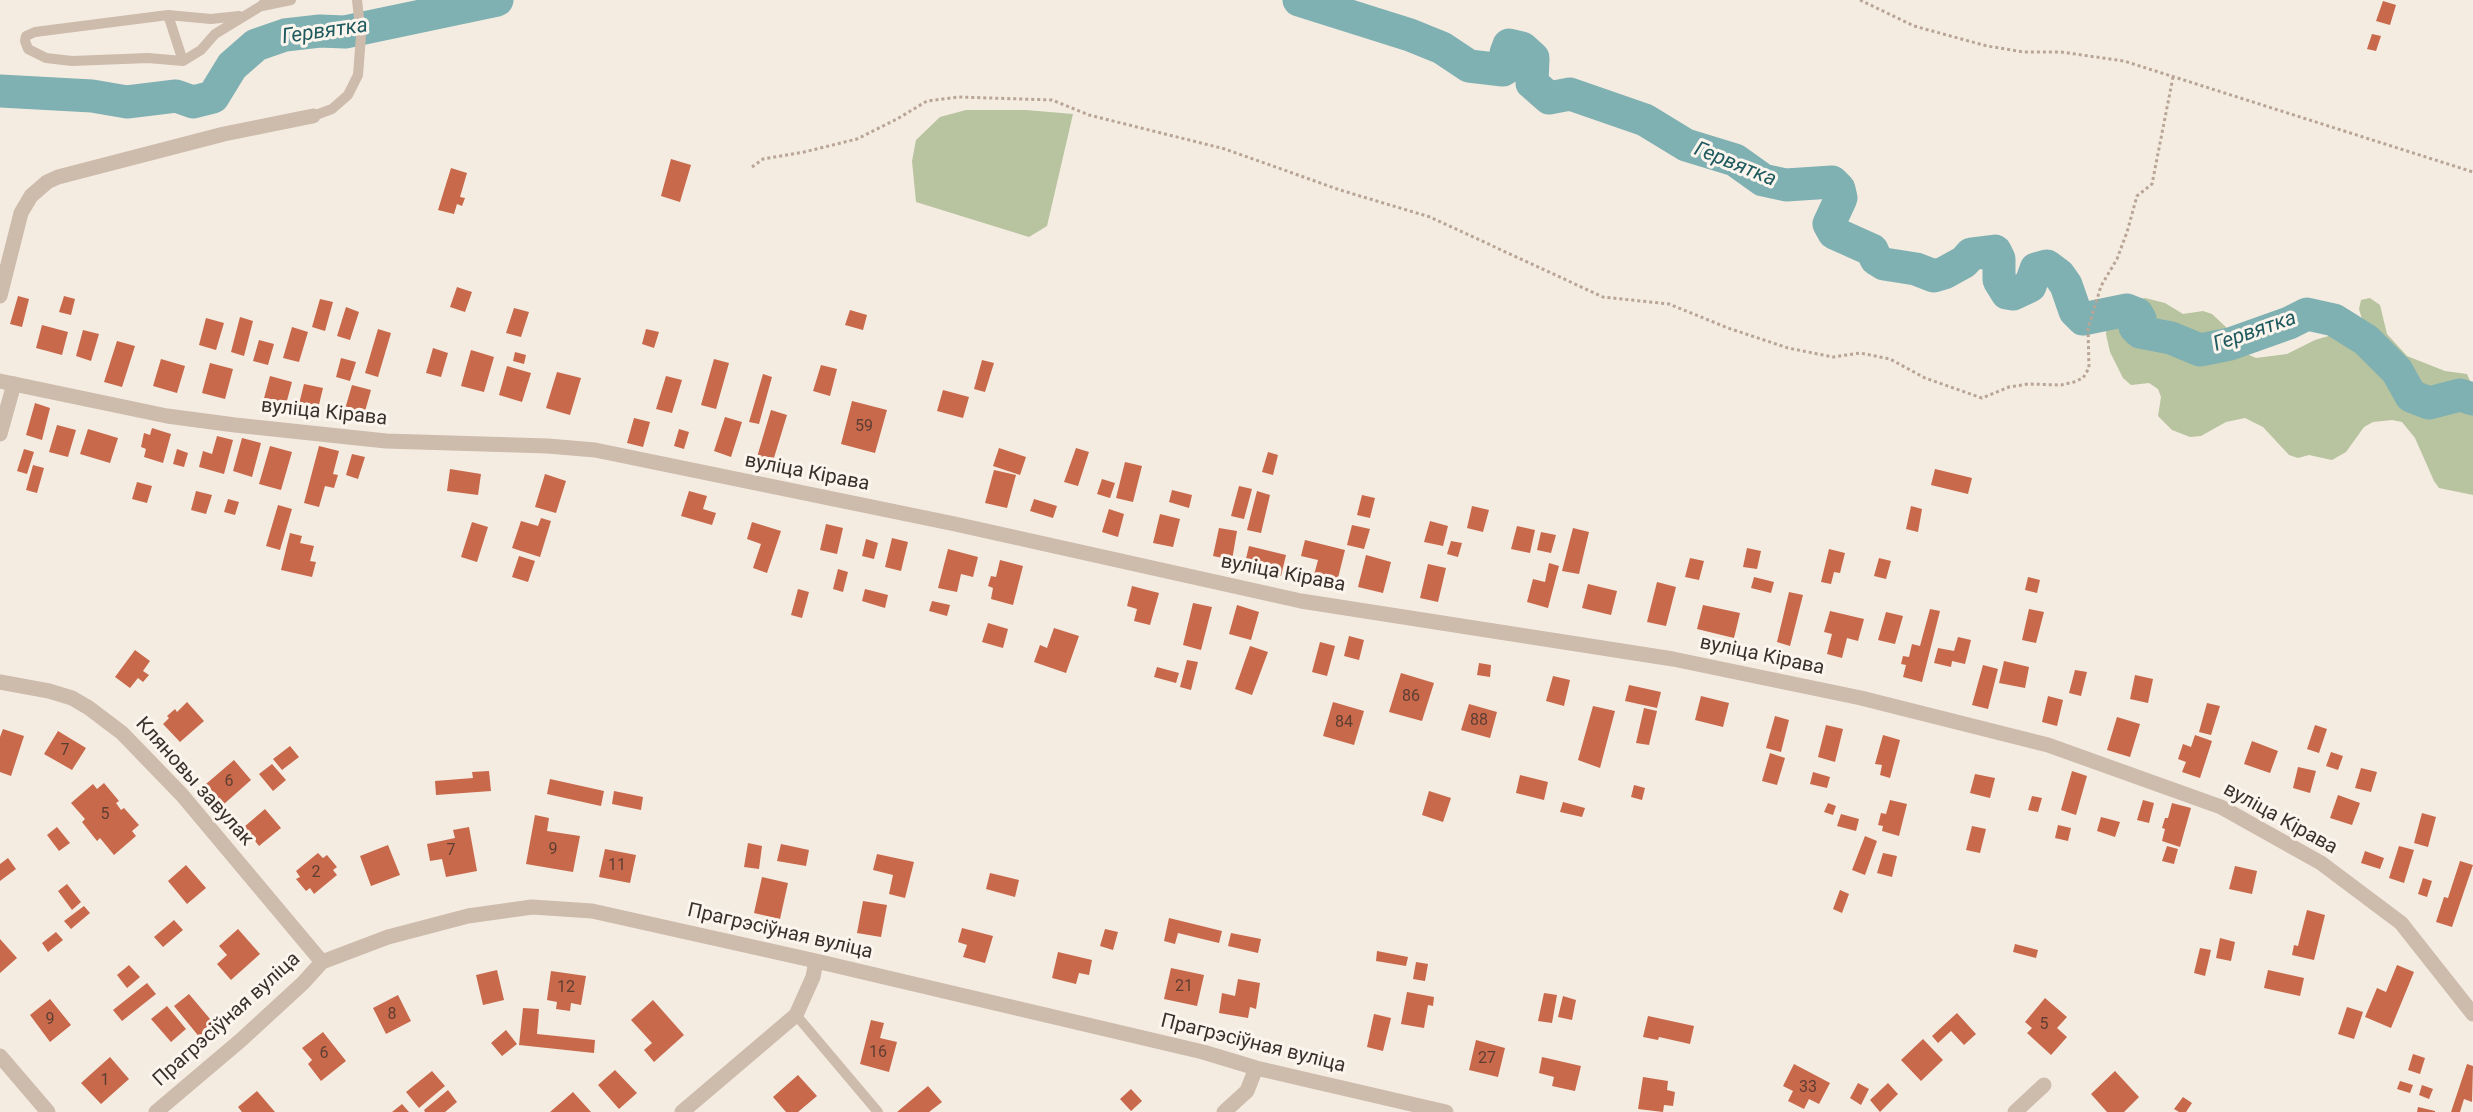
<!DOCTYPE html>
<meta charset="utf-8">
<style>
body{margin:0}
canvas{display:block;background:#f4ebe1}
</style>
<canvas width="2473" height="1112"></canvas>
<script>
const context = document.querySelector('canvas').getContext('2d');
context.lineJoin = 'round';
function fillPath(path, color) { context.fillStyle = color; context.fill(path, 'evenodd'); }
const shape = rows => new Path2D(rows.map(r => 'M' + r).join(''));
function stroke(path, color, width, dash) { context.strokeStyle = color; context.lineWidth = width; context.lineCap = dash ? 'butt' : 'round'; context.setLineDash(dash || []); context.stroke(path); }
function write(font, color, halo, rows, align = 'center') {
  context.font = font + ' Roboto,sans-serif'; context.lineWidth = 6; context.setLineDash([]); context.textBaseline = 'middle'; context.strokeStyle = halo; context.fillStyle = color; for (const [text, x, y, turn = 0] of rows) {
    context.save(); context.translate(x, y); context.rotate((+turn || 0) * Math.PI / 180); context.textAlign = isNaN(turn) ? turn : align; if (halo) context.strokeText(text, 0, 0); context.fillText(text, 0, 0); context.restore();
  }
}
const green = shape([
 [966,110,1026,110,1073,114,1047,226,1029,237,916,202,912,161,916,140,940,117],
 [2145,298,2165,303,2183,314,2203,311,2212,314,2227,328,2233,339,2247,354,2256,358,2287,354,2315,340,2335,334,2365,355,2370,346,2359,309,2361,300,2370,298,2380,305,2387,334,2407,356,2445,371,2467,374,2473,388,2473,495,2439,488,2434,481,2415,438,2402,422,2392,420,2373,422,2364,427,2346,452,2332,460,2309,455,2298,458,2289,455,2263,427,2245,418,2226,422,2201,436,2190,437,2172,430,2158,416,2161,397,2158,389,2149,383,2131,385,2123,378,2110,352,2106,334,2107,325,2119,309,2126,302]
]);
const river = shape([
 [1299,0,1410,35,1442,48,1469,66,1503,70,1511,65,1513,59,1506,53,1509,45,1522,48,1533,58,1532,83,1549,98,1570,94,1645,120,1686,145,1735,160,1763,180,1786,185,1832,182,1839,189,1841,198,1829,224,1834,233,1872,250,1876,259,1884,264,1916,269,1934,276,1944,273,1964,262,1971,254,1995,251,1999,259,1999,280,2007,293,2013,294,2030,286,2036,269,2047,266,2059,275,2066,285,2075,311,2083,319,2127,310,2137,314,2140,319,2135,327,2140,332,2171,338,2200,350,2230,344,2289,323,2307,314,2334,320,2366,340,2397,371,2411,396,2429,403,2460,395,2473,399],
 [0,91,92,96,127,102,176,96,193,102,213,97,232,66,256,45,285,35,320,31,345,32,497,0]
]);
const building = shape([
 [2383,1,2396,5,2390,25,2376,21],
 [2372,34,2381,36,2376,51,2367,49],
 [671,159,691,165,680,202,661,196],
 [451,168,467,173,460,197,465,198,462,206,457,204,454,214,438,210],
 [457,287,472,292,465,312,450,307],
 [18,296,29,299,22,327,10,324],
 [64,296,75,299,71,315,59,312],
 [320,299,333,302,325,331,312,327],
 [346,307,359,312,350,340,337,336],
 [514,308,529,312,521,337,506,333],
 [850,310,867,315,863,330,845,325],
 [240,317,253,321,244,356,231,352],
 [206,318,224,323,216,350,199,345],
 [42,325,68,332,62,355,36,348],
 [292,327,308,332,299,362,283,358],
 [378,329,391,333,378,377,365,373],
 [646,329,659,332,654,348,642,344],
 [83,330,99,334,91,361,76,356],
 [259,340,274,344,268,365,253,361],
 [117,341,135,346,122,387,104,382],
 [433,348,448,353,441,377,426,373],
 [471,350,494,357,484,392,461,386],
 [515,352,526,355,524,364,513,361],
 [341,358,356,362,350,381,336,377],
 [161,359,185,366,177,393,153,386],
 [714,359,729,363,716,409,701,405],
 [982,360,994,363,985,392,974,389],
 [210,363,233,369,225,399,202,393],
 [821,365,837,369,830,396,813,391],
 [507,366,531,373,522,402,499,395],
 [557,372,581,378,570,415,546,408],
 [763,374,772,377,759,424,749,422],
 [270,376,292,382,285,408,263,402],
 [666,376,682,380,672,413,656,409],
 [304,384,323,388,316,417,297,412],
 [352,385,371,390,364,415,345,409],
 [943,390,969,397,963,418,937,411],
 [852,401,887,410,875,453,841,444],
 [35,403,50,408,42,440,26,435],
 [771,410,787,415,773,461,757,457],
 [725,417,742,422,731,457,714,451],
 [634,418,650,422,643,447,627,443],
 [57,425,76,430,68,457,49,452],
 [152,428,171,434,163,463,144,457,146,449,141,447,144,433,150,435],
 [88,429,118,438,110,463,80,454],
 [679,429,689,432,684,449,674,446],
 [217,436,233,440,224,474,199,467,203,451,212,454],
 [242,438,261,443,252,477,233,471],
 [270,446,292,452,281,490,259,484],
 [319,446,339,451,333,474,338,475,334,488,325,486,319,507,304,503],
 [999,448,1026,457,1020,475,993,466],
 [1076,448,1089,452,1078,486,1064,482],
 [24,449,34,452,27,474,17,471],
 [177,449,188,453,184,467,173,464],
 [1268,452,1278,455,1273,475,1262,472],
 [352,454,365,457,358,479,346,475],
 [1125,462,1142,466,1133,502,1116,498],
 [33,465,44,468,37,493,26,490],
 [450,469,481,474,478,495,447,491],
 [1935,469,1972,478,1968,494,1931,485],
 [994,470,1016,475,1007,508,985,503],
 [545,474,566,481,556,513,535,507],
 [1102,479,1115,483,1110,498,1097,494],
 [137,482,152,486,147,503,132,499],
 [1239,486,1252,489,1244,519,1231,516],
 [1172,490,1192,495,1189,508,1169,502],
 [196,491,212,495,206,514,191,510],
 [689,491,707,496,703,509,716,513,712,525,681,516],
 [1257,491,1270,495,1261,533,1247,530],
 [1362,495,1375,498,1370,518,1357,515],
 [228,499,239,502,235,515,224,512],
 [1034,499,1057,506,1053,518,1030,511],
 [278,505,292,509,280,550,266,546],
 [1472,506,1489,510,1483,532,1467,528],
 [1911,506,1922,509,1918,532,1906,529],
 [1109,509,1124,514,1118,537,1102,532],
 [1160,514,1180,519,1173,547,1153,543],
 [541,518,551,521,540,557,512,548,521,521,538,526],
 [1430,521,1448,526,1443,546,1424,542],
 [472,522,488,527,477,562,461,557],
 [752,522,781,531,767,573,753,568,761,544,747,539],
 [826,524,843,528,837,554,820,550],
 [1352,525,1370,529,1364,549,1347,545],
 [1517,526,1535,530,1530,553,1511,549],
 [1219,528,1237,531,1232,560,1213,556],
 [1573,528,1589,532,1579,574,1562,571],
 [1541,532,1556,535,1551,553,1537,550],
 [290,533,302,536,300,543,314,546,310,561,316,562,312,577,281,570],
 [892,538,908,542,901,571,885,567],
 [866,539,878,543,874,559,862,556],
 [1305,540,1345,550,1336,586,1324,583,1325,578,1314,575,1318,560,1301,556],
 [1451,541,1462,543,1458,557,1447,554],
 [1249,546,1286,555,1281,576,1244,567],
 [1747,548,1761,551,1757,569,1743,567],
 [948,549,978,557,973,577,961,574,957,592,938,588],
 [1829,549,1845,553,1840,573,1834,572,1831,584,1821,582],
 [1366,555,1391,562,1383,593,1358,587],
 [519,556,535,561,528,582,512,577],
 [1690,558,1704,561,1699,580,1685,577],
 [1879,558,1891,561,1886,579,1874,576],
 [1000,560,1023,566,1013,605,991,599,993,588,988,586,991,576,996,577],
 [1549,563,1559,566,1548,608,1527,602,1533,579,1545,582],
 [1428,564,1446,568,1438,602,1420,598],
 [838,569,848,572,843,592,833,589],
 [1754,577,1774,582,1771,593,1751,588],
 [2028,577,2040,580,2037,593,2025,590],
 [1657,582,1676,587,1666,626,1647,622],
 [1588,584,1617,591,1611,615,1582,608],
 [1132,586,1159,593,1150,625,1134,621,1137,609,1127,606],
 [798,589,809,592,802,618,791,615],
 [865,589,888,595,885,608,862,601],
 [1789,592,1803,595,1790,646,1777,642],
 [932,601,950,605,947,616,929,611],
 [1193,603,1212,607,1201,650,1183,645],
 [1237,605,1259,612,1251,640,1229,634],
 [1703,605,1740,613,1734,638,1697,629],
 [1930,609,1940,611,1922,682,1903,677,1906,665,1901,664,1903,656,1909,657,1912,644,1920,646],
 [2029,609,2044,612,2036,643,2022,640],
 [1830,611,1864,619,1858,641,1847,638,1842,658,1827,654,1832,634,1824,632],
 [1886,612,1903,616,1895,644,1878,640],
 [988,623,1008,629,1003,648,982,642],
 [1054,628,1079,636,1066,673,1034,662,1040,645,1047,648],
 [1349,636,1364,640,1359,660,1344,656],
 [1958,637,1971,640,1965,664,1952,661,1951,667,1934,663,1938,648,1954,651],
 [1320,642,1335,646,1327,676,1312,672],
 [1250,646,1268,652,1252,695,1235,689],
 [135,650,150,661,143,671,149,675,143,682,138,678,130,688,115,677],
 [1187,660,1198,662,1191,690,1180,687],
 [2004,661,2029,667,2025,688,1999,683],
 [1479,663,1491,665,1490,677,1477,675],
 [1983,665,1998,669,1988,709,1972,705],
 [1157,667,1179,673,1176,683,1154,677],
 [2075,670,2087,672,2081,696,2069,693],
 [1401,673,1434,683,1422,721,1389,712],
 [2135,675,2153,679,2148,703,2130,699],
 [1553,676,1570,680,1564,706,1546,701],
 [1629,685,1661,692,1657,708,1625,701],
 [1701,696,1729,703,1723,727,1695,720],
 [2048,696,2063,700,2057,726,2042,722],
 [187,702,204,721,180,742,163,724,169,718,167,716,175,709,177,712],
 [1333,702,1364,711,1354,745,1323,736],
 [2207,703,2220,706,2211,735,2199,732],
 [1469,704,1497,712,1490,738,1461,730],
 [1593,706,1615,711,1600,768,1578,760],
 [1644,708,1657,711,1649,745,1636,743],
 [1775,716,1789,720,1781,752,1766,748],
 [2117,717,2140,724,2130,757,2107,750],
 [1826,725,1843,729,1835,762,1818,757],
 [2315,725,2327,729,2319,753,2307,749],
 [3,729,24,736,11,776,0,772,0,737],
 [58,731,86,748,72,770,44,754],
 [1883,735,1900,740,1890,778,1880,775,1882,765,1875,764],
 [2195,735,2212,741,2200,778,2182,772,2186,762,2178,759,2183,744,2191,747],
 [2252,741,2278,751,2270,773,2244,764],
 [290,746,299,757,282,770,273,759],
 [2331,752,2343,756,2338,770,2326,766],
 [1770,753,1785,758,1777,785,1762,781],
 [234,760,251,780,224,804,206,784],
 [272,764,286,780,273,791,259,774],
 [2298,767,2316,771,2310,793,2293,788],
 [2361,768,2377,772,2371,792,2355,788],
 [489,771,491,791,436,795,435,781,473,778,472,772],
 [2072,771,2087,776,2076,815,2061,810],
 [1813,772,1830,777,1827,788,1810,784],
 [1975,774,1995,778,1990,798,1970,793],
 [1520,775,1548,782,1544,800,1516,793],
 [550,779,604,791,601,806,547,794],
 [104,783,119,801,116,803,121,810,124,808,139,825,132,831,136,836,114,855,100,838,97,841,82,822,85,819,71,803,93,784,97,789],
 [1634,785,1645,788,1642,800,1631,797],
 [614,791,643,797,641,810,612,804],
 [1429,791,1451,798,1443,822,1422,815],
 [2338,795,2360,803,2352,825,2330,818],
 [2032,796,2042,798,2038,812,2028,810],
 [1890,800,1907,804,1899,836,1882,831,1883,826,1878,825,1881,813,1886,814],
 [2143,800,2154,803,2149,823,2137,820],
 [1563,802,1585,808,1582,817,1560,812],
 [1828,803,1836,806,1833,815,1824,812],
 [2172,803,2191,808,2180,847,2162,841,2165,829,2162,828,2165,818,2168,818],
 [265,809,281,828,259,846,244,827],
 [2422,813,2436,817,2428,847,2414,843],
 [1841,814,1859,819,1856,831,1837,826],
 [535,815,549,818,547,831,580,836,573,872,526,864],
 [2101,817,2120,822,2115,837,2097,831],
 [2058,825,2071,828,2068,841,2055,838],
 [1972,826,1986,829,1980,853,1966,850],
 [57,827,70,843,59,851,47,835],
 [469,827,477,871,446,877,442,859,430,861,427,844,455,838,453,830],
 [1865,836,1877,841,1865,875,1852,870],
 [748,843,762,846,759,869,744,867],
 [781,844,809,850,806,866,777,861],
 [388,845,400,875,371,886,360,856],
 [2167,846,2178,849,2174,864,2162,861],
 [2399,846,2414,850,2404,883,2389,878],
 [605,849,636,855,630,883,599,877],
 [2365,851,2384,858,2380,869,2361,863],
 [318,853,323,858,327,855,337,867,333,870,337,875,314,894,310,888,306,891,296,879,300,877,296,871],
 [1883,853,1897,856,1892,877,1877,873],
 [877,854,914,862,905,898,889,894,893,875,873,870],
 [8,858,16,869,0,881,0,864],
 [2460,861,2473,865,2452,927,2436,922,2444,897,2448,898],
 [186,865,206,888,187,904,168,881],
 [2235,866,2257,871,2252,894,2229,889],
 [990,873,1019,880,1015,897,986,889],
 [762,877,788,883,780,919,754,913],
 [2423,878,2432,881,2427,897,2418,894],
 [67,884,81,902,72,910,58,891],
 [1840,890,1849,894,1842,913,1833,909],
 [863,901,887,905,881,937,857,933],
 [84,906,90,913,71,929,64,921],
 [2307,910,2325,915,2314,960,2292,955,2294,945,2298,946],
 [1169,918,1222,931,1219,943,1178,933,1175,944,1164,941],
 [174,920,183,930,163,947,154,937],
 [962,928,993,936,985,963,963,957,967,945,958,942],
 [238,929,260,954,231,980,217,964,227,955,219,946],
 [1105,929,1118,932,1113,950,1100,946],
 [56,932,63,940,48,952,42,943],
 [1231,933,1261,939,1258,953,1228,946],
 [2220,938,2235,942,2231,961,2216,958],
 [0,939,17,958,0,973],
 [2015,944,2038,950,2036,958,2013,952],
 [2200,948,2211,950,2205,976,2194,973],
 [1377,951,1408,957,1406,966,1376,961],
 [1058,952,1092,960,1089,975,1079,973,1076,984,1052,978],
 [1416,962,1428,964,1425,981,1413,979],
 [129,965,140,977,127,988,117,975],
 [2397,965,2414,972,2391,1028,2365,1017,2377,988,2386,992],
 [1171,968,1204,975,1197,1006,1164,999],
 [497,970,504,1000,483,1005,476,975],
 [2268,970,2304,978,2300,996,2264,988],
 [551,971,586,976,581,1005,571,1003,570,1011,556,1009,557,1002,547,1000],
 [1238,979,1260,983,1256,1009,1250,1007,1248,1018,1219,1013,1222,993,1235,996],
 [147,983,156,994,122,1021,113,1010],
 [1407,992,1434,997,1433,1006,1428,1005,1424,1028,1401,1024],
 [1544,993,1557,995,1552,1023,1538,1021],
 [189,994,216,1026,201,1039,174,1006],
 [398,995,411,1021,386,1034,373,1008],
 [1563,996,1576,1000,1572,1020,1558,1017],
 [2045,998,2067,1017,2057,1028,2067,1037,2051,1055,2027,1033,2032,1028,2025,1022],
 [50,999,71,1025,50,1042,30,1015],
 [653,1000,684,1035,654,1062,644,1050,652,1043,631,1020],
 [167,1006,186,1029,171,1042,151,1019],
 [2347,1007,2363,1012,2354,1039,2338,1034],
 [523,1008,539,1009,537,1034,595,1040,594,1053,519,1045],
 [1957,1013,1976,1034,1964,1045,1951,1031,1938,1043,1932,1036],
 [1374,1014,1391,1018,1383,1051,1367,1047],
 [1648,1016,1694,1026,1690,1044,1659,1037,1658,1040,1643,1037],
 [871,1020,884,1023,880,1038,897,1042,889,1072,860,1064],
 [506,1030,517,1044,502,1056,491,1043],
 [323,1032,346,1061,321,1081,308,1064,312,1060,302,1048],
 [1923,1039,1943,1060,1921,1081,1901,1060],
 [1476,1040,1505,1048,1498,1077,1469,1070],
 [2413,1054,2425,1058,2420,1074,2408,1070],
 [110,1057,129,1079,101,1104,81,1083],
 [1542,1057,1581,1066,1575,1091,1552,1086,1554,1077,1539,1073],
 [1794,1064,1830,1083,1819,1104,1809,1099,1804,1109,1788,1101,1793,1091,1783,1086],
 [2467,1064,2473,1066,2472,1102,2464,1099,2460,1112,2451,1112],
 [615,1070,637,1093,619,1109,598,1085],
 [432,1071,445,1086,419,1108,406,1092],
 [2115,1071,2139,1097,2124,1112,2107,1112,2091,1094],
 [798,1075,817,1096,798,1112,786,1112,773,1097],
 [1643,1077,1668,1081,1667,1090,1675,1092,1673,1106,1664,1105,1663,1112,1638,1109],
 [2400,1081,2413,1085,2410,1093,2397,1089],
 [1858,1083,1869,1089,1861,1105,1850,1098],
 [1888,1083,1898,1094,1880,1112,1870,1100],
 [2422,1085,2433,1089,2429,1099,2419,1095],
 [928,1086,942,1102,929,1112,897,1112],
 [1131,1089,1142,1101,1131,1111,1120,1099],
 [448,1090,457,1102,445,1112,425,1112,424,1110],
 [257,1091,275,1112,242,1112,238,1107],
 [573,1092,591,1112,550,1112],
 [2183,1097,2192,1103,2186,1112,2179,1112,2174,1109],
 [402,1104,409,1112,392,1112],
 [2418,1107,2435,1111,2435,1112,2417,1112]
]);
const path = shape([
 [1860,0,1914,26,1987,46,2024,52,2061,52,2124,61,2473,172],
 [752,167,763,159,804,152,857,139,897,119,927,101,959,97,1052,100,1089,115,1225,149,1340,190,1430,217,1603,297,1669,304,1728,328,1788,348,1833,357,1860,353,1890,359,1925,378,1982,398,2009,387,2028,384,2061,385,2074,382,2083,378,2089,368,2088,329,2101,286,2117,259,2127,232,2137,196,2152,184,2173,77]
]);
const service = shape([
 [262,6,291,0],
 [168,15,211,19,239,16],
 [183,61,168,15,35,32,26,36,25,41,28,49,46,58,72,61,148,58,183,61,201,50,215,34,261,6,267,0],
 [313,116,332,109,348,95,358,75,361,36,357,0],
 [796,1015,878,1112]
]);
const minor = shape([
 [0,296,21,213,31,196,47,182,58,177,224,134,313,116],
 [0,434,14,384],
 [0,682,49,691,72,698,89,708,122,733,182,795,322,962],
 [0,1056,48,1112],
 [156,1112,241,1040,303,983,322,962,388,937,468,916,532,907,592,911,816,961,1203,1052,1256,1068,1446,1112],
 [682,1112,796,1015,813,977,816,961],
 [1224,1112,1247,1091,1256,1068],
 [2015,1112,2044,1085]
]);
const tertiary = shape([
 [0,381,167,416,235,425,386,441,548,446,595,450,955,524,1301,601,1673,659,1861,698,2048,745,2221,807,2321,863,2401,923,2473,1014]
]);
const numberNames = [
 ["59",864,427],
 ["86",1411,697],
 ["88",1479,721],
 ["84",1344,723],
 ["7",65,751],
 ["6",229,782],
 ["5",105,815],
 ["9",553,850],
 ["7",451,851],
 ["11",617,866],
 ["2",316,873],
 ["21",1184,987],
 ["12",566,988],
 ["8",392,1015],
 ["9",50,1020],
 ["5",2044,1025],
 ["16",878,1053],
 ["6",324,1054],
 ["27",1487,1059],
 ["1",105,1081],
 ["33",1808,1088]
];
const streetNames = [
 ["вуліца Кірава",324,413,6],
 ["вуліца Кірава",807,473,11],
 ["вуліца Кірава",1283,574,11],
 ["вуліца Кірава",1762,656,12],
 ["Кляновы завулак",194,782,48],
 ["вуліца Кірава",2280,819,29],
 ["Прагрэсіўная вуліца",780,932,13],
 ["Прагрэсіўная вуліца",227,1020,-42],
 ["Прагрэсіўная вуліца",1253,1044,14]
];
const waterNames = [
 ["Гервятка",325,32,-8],
 ["Гервятка",1735,165,22],
 ["Гервятка",2255,332,-19]
];
fillPath(green, '#b8c4a0');
stroke(river, '#7fb0b2', 33);
fillPath(building, '#c8694b');
stroke(path, '#b9a596', 3, [3, 3]);
stroke(service, '#cdbbac', 10);
stroke(minor, '#cdbbac', 15);
stroke(tertiary, '#cdbbac', 15);
write('16px', '#5e3e33', null, numberNames);
write('20px', '#3b302b', '#fbf5ee', streetNames);
write('italic 21px', '#1f5a5e', '#fbf5ee', waterNames);
</script>
